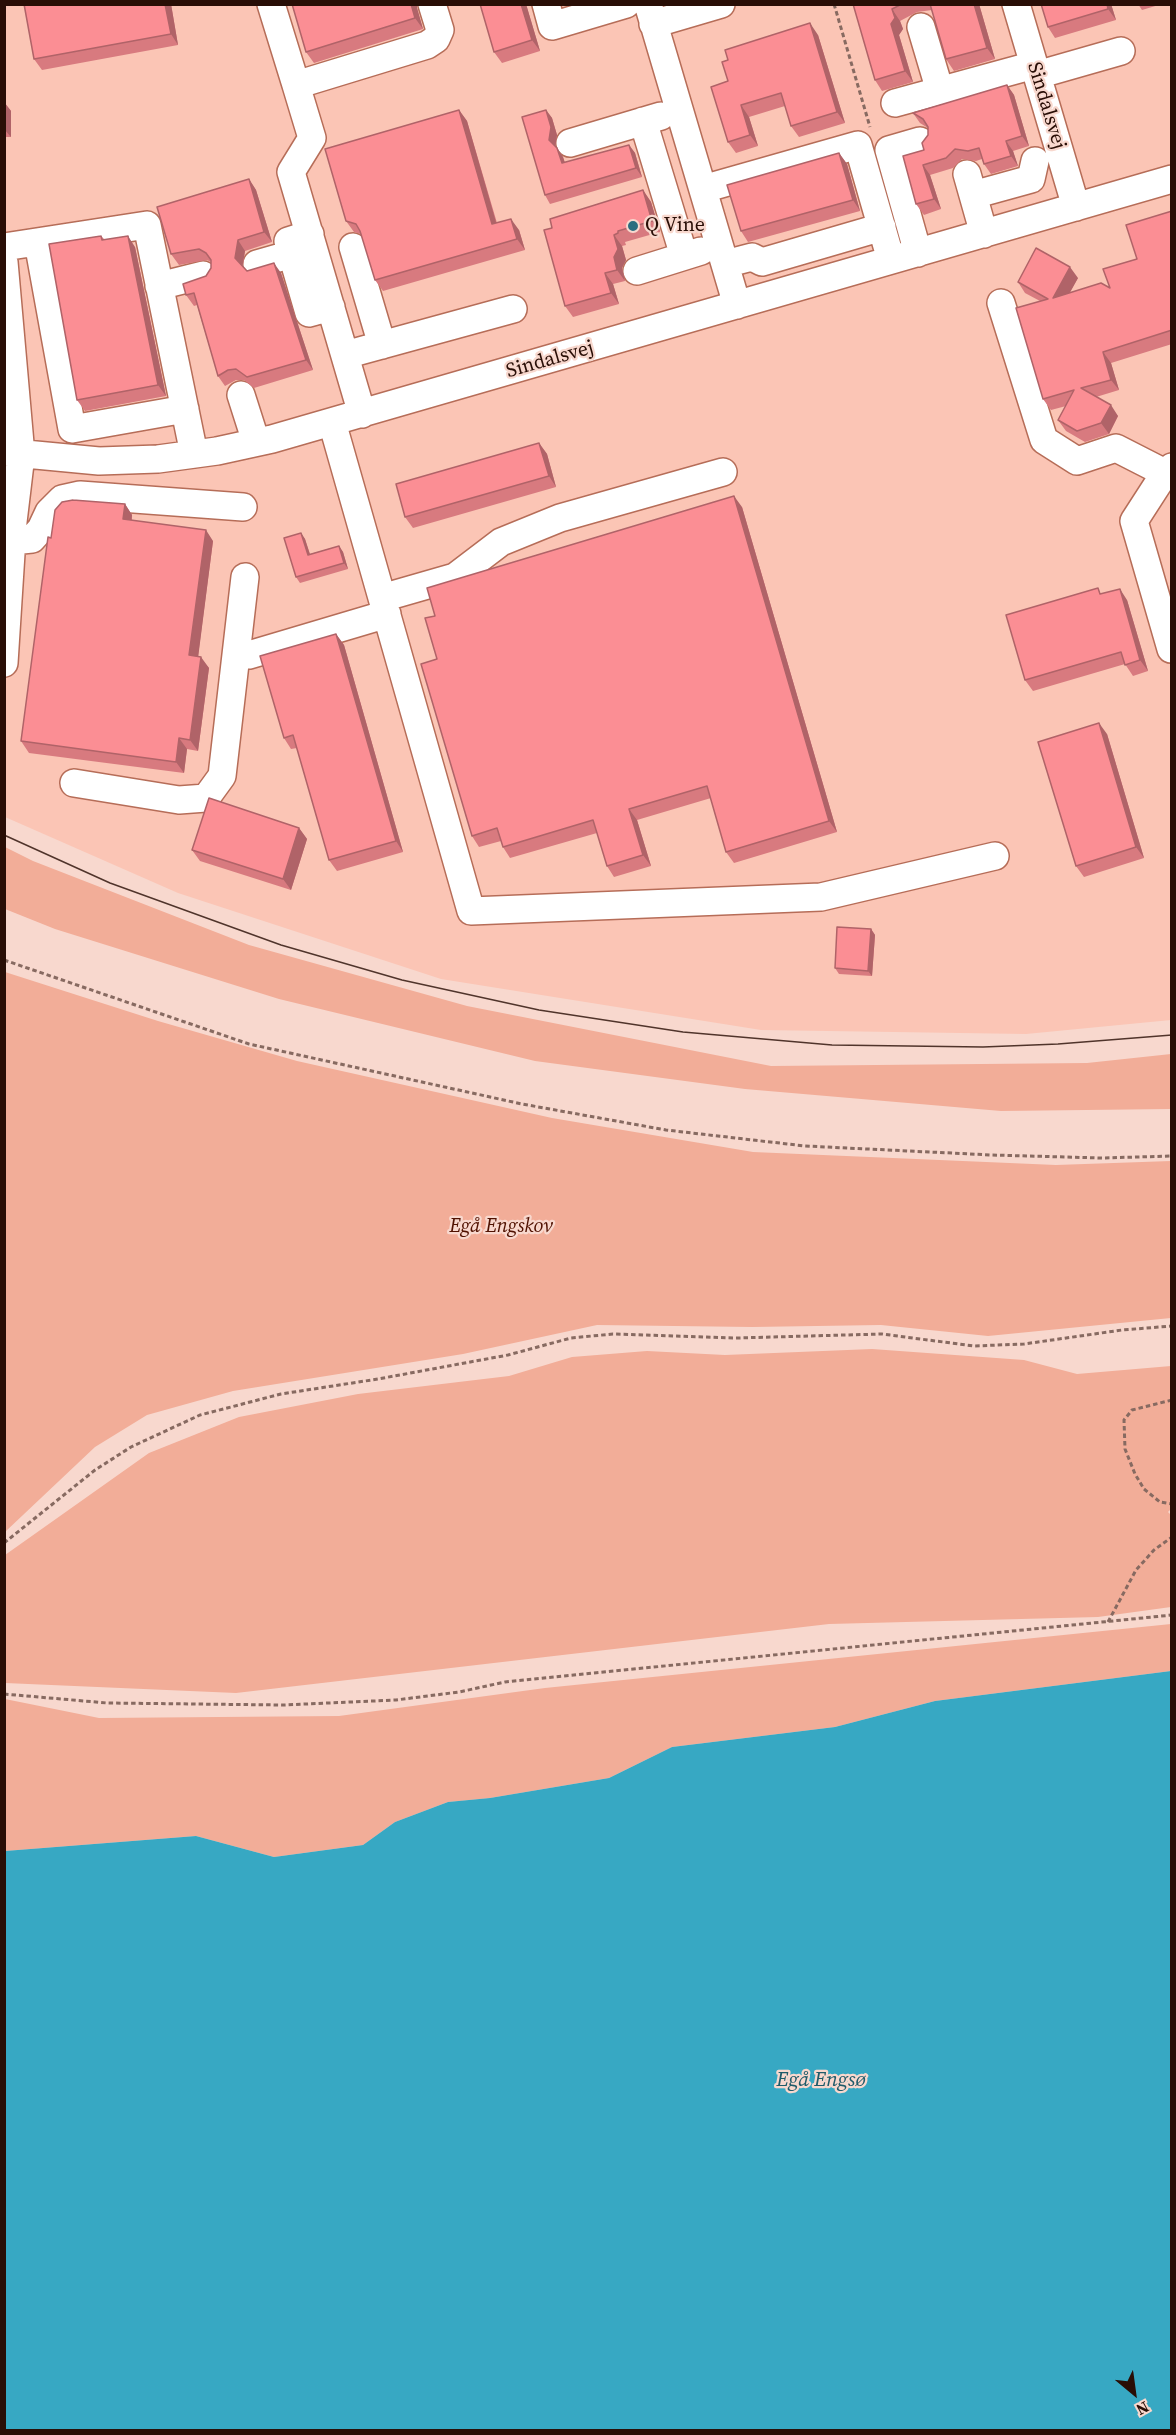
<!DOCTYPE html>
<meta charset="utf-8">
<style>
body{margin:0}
#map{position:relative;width:1176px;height:2435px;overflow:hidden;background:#f8d8ce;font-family:"Source Serif 4",serif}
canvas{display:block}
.frame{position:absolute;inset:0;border:6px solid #290e06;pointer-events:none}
.north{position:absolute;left:1104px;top:2363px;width:60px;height:60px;-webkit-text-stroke:4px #f8d8ce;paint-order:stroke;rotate:151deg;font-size:16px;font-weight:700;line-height:24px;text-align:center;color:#290e06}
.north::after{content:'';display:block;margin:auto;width:21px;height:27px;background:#290e06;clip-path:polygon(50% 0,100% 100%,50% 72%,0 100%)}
</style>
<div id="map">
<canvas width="1176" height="2435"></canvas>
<div class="frame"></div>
<div class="north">N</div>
</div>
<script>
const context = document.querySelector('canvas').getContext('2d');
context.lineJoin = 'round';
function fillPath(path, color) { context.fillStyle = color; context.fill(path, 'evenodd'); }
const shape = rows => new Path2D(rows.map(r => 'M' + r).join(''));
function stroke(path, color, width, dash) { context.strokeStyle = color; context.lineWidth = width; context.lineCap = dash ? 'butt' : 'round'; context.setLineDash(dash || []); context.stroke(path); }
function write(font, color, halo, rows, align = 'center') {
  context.font = font + ' "Source Serif 4",serif'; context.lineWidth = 4.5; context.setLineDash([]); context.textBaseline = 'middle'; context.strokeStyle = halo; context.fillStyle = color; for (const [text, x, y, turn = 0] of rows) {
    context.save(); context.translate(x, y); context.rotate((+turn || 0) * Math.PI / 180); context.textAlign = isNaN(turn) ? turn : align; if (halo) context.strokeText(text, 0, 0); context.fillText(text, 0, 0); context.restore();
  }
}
const built = shape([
 [5,5,1171,5,1171,1020,1026,1034,761,1030,441,979,178,893,5,817]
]);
const green = shape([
 [5,847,33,861,249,945,467,1006,771,1066,1087,1063,1171,1054,1171,1109,1001,1111,745,1089,535,1061,279,999,55,929,5,909],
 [5,972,158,1021,297,1061,552,1118,753,1152,1056,1165,1171,1161,1171,1318,988,1336,881,1325,752,1327,597,1325,463,1354,233,1391,147,1415,95,1447,5,1532],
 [872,1349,1024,1360,1077,1374,1171,1366,1172,1508,1168,1512,1172,1516,1171,1607,1098,1617,829,1624,236,1693,5,1683,5,1555,149,1453,239,1417,358,1394,509,1376,572,1357,647,1351,725,1355],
 [1171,1624,1171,1671,935,1701,835,1727,672,1747,609,1778,490,1798,448,1802,395,1822,363,1845,274,1857,196,1836,5,1851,5,1699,99,1718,339,1716,545,1688]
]);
const water = shape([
 [1171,1671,1171,2430,5,2430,5,1851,196,1836,274,1857,363,1845,395,1822,448,1802,490,1798,609,1778,672,1747,835,1727,935,1701]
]);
const path = shape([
 [834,4,870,127],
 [4,960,249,1044,522,1104,666,1130,805,1146,992,1155,1102,1158,1172,1156],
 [1172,1400,1132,1410,1124,1420,1125,1449,1135,1474,1144,1489,1160,1502,1172,1504],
 [4,1543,95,1470,131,1447,200,1415,281,1394,378,1379,508,1355,571,1338,613,1334,736,1338,882,1334,974,1346,1024,1344,1122,1330,1172,1326],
 [1108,1622,1136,1570,1154,1550,1172,1537],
 [4,1694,107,1703,283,1705,396,1700,459,1692,505,1682,1172,1615]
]);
const minor = shape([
 [271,4,296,85],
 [546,4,552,26,626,4],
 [648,4,737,305],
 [1016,4,1076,207],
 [653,24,721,4],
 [921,27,940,91],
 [1037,75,1121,51],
 [895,103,1034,65],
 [643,121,684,256],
 [570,143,661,116],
 [967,174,984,234],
 [703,189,858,145,891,260],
 [973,195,1031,179,1035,161],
 [310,234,288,241,309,313,331,307],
 [38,242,72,429,185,409],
 [4,247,147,225,194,454],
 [353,247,382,345],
 [918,253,889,150,920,141],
 [4,262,21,455,13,522,4,663],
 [257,264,292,254],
 [725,264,752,257,762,262,882,227],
 [637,271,701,251],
 [159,286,203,275],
 [1001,303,1044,440,1077,461,1116,448,1165,473],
 [345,355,513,309],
 [241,395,256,442],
 [362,414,291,172,312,138,296,85,427,45,436,39,440,30,432,4],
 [332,422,471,911,821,897,995,856],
 [4,452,99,461,158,459,217,451,272,439,1172,179],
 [12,541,32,539,41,529,49,512,62,499,80,495,243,507],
 [382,598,455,577,501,542,560,518,723,472],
 [1171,649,1134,521,1165,473,1172,467],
 [236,655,249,655,387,614],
 [74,783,179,800,206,798,222,776,245,577]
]);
const tram = shape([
 [4,835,110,883,281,945,402,980,539,1010,683,1032,832,1045,983,1047,1058,1044,1172,1035]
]);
const wall = shape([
 [171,4,178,45,42,70,34,59],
 [480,4,526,4,540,51,502,63,494,52],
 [853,4,979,4,995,59,954,71,946,59,932,10,917,12,900,21,903,29,899,35,913,82,882,91,875,80],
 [1041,4,1111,4,1116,20,1055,38,1048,27],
 [1138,4,1162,4,1142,10],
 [417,8,423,29,314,63,306,52],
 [818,35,845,123,799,137,791,126,785,106,749,117,758,146,736,153,728,142,728,81],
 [1007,85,1014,95,1029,146,1013,151,1018,166,991,174,984,164,982,159,976,161,962,159,953,168,930,175,941,209,924,215,916,204,924,150,928,135,928,128,920,123,913,113],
 [4,102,11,111,11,137,4,137],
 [459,110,467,121,497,223,519,230,525,250,383,291,375,280,361,234,354,232,346,221],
 [546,110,552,118,557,135,555,146,563,157,565,163,629,145,635,153,642,177,550,204,545,195],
 [839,153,847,164,860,211,748,242,741,231],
 [249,179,256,190,272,242,245,251,243,266,247,271,281,273,313,370,254,388,244,380,236,380,225,386,218,376,197,305,194,306,186,295,206,276,211,268,211,262,207,260,179,265,171,254],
 [643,190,651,202,660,232,625,242,626,245,622,246,626,260,622,268,625,281,613,284,619,304,573,317,565,306,552,228],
 [1172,211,1172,344,1111,363,1119,390,1096,397,1118,416,1109,434,1085,442,1066,431,1058,420,1066,406,1051,410,1043,399,1040,301,1025,293,1018,282,1078,278,1069,293,1110,288,1137,259],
 [101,236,105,240,135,247,166,396,85,411,77,400],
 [539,443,547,454,556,487,413,528,405,517],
 [125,504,132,515,132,521,213,541,198,656,209,668,198,751,187,749,184,773,29,753,21,741,51,538],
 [742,507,837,832,734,863,726,852,711,798,637,820,651,866,614,877,607,866,597,833,510,858,503,847,501,841,479,847,472,836,437,659,435,616],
 [301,533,305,539,310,554,339,546,343,552,348,569,300,583,296,577],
 [1102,594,1127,600,1148,671,1133,676,1125,664,1033,691,1025,680],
 [336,634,344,645,403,852,337,871,329,860,297,748,291,749,284,738],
 [1107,734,1144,858,1084,877,1076,866],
 [299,828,307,839,291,890,200,861,192,850],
 [871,929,875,935,872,976,839,974,835,968]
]);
const shadedWall = shape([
 [165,4,171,4,178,45,171,34],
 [411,4,417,4,417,8,423,29,415,18],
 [521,4,526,4,540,51,532,40],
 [974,4,979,4,995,59,987,48],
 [1107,4,1111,4,1116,20,1108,9],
 [892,9,900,21,903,29,899,35,913,82,905,71,891,24],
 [810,23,818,35,845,123,837,112],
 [1007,85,1014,95,1029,146,1022,136],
 [4,102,11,111,11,137,4,129],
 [741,105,749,117,758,146,750,135],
 [459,110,467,121,500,236,492,224],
 [546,110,552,118,557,135,555,148,549,140],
 [1006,141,1013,151,1018,166,1011,156],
 [629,145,635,153,642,177,636,168],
 [557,148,563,157,568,172,562,163],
 [839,153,847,164,860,211,853,200],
 [923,165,930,175,941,209,934,199],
 [249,179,256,190,272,242,264,232],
 [643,190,651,202,660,232,652,221],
 [511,219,519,230,525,250,517,239],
 [614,235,622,246,626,260,622,268,625,281,617,270,614,257],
 [128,236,135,247,166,396,158,385],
 [238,240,245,251,242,269,235,258],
 [274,263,281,273,313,370,306,360],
 [1070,267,1078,278,1061,309,1053,298],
 [605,273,613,284,619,304,611,293],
 [1103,352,1111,363,1119,390,1111,380],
 [1111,405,1118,416,1109,434,1101,423],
 [539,443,547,454,556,487,549,476],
 [734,496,742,507,837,832,829,821],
 [125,504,132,515,130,531,123,519],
 [206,530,213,541,197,666,189,655],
 [301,533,305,539,312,561,308,555],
 [339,546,343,552,348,569,344,563],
 [1120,589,1127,600,1148,671,1140,660],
 [336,634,344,645,403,852,396,841],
 [201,657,209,668,198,751,190,740],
 [1099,723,1107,734,1144,858,1136,847],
 [179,738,187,749,184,773,176,762],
 [629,809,637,820,651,866,643,855],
 [299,828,307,839,291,890,283,879],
 [871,929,875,935,872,976,868,971]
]);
const building = shape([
 [24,4,165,4,171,34,34,59,24,4],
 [292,4,411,4,415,18,306,52,292,4],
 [480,4,521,4,532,40,494,52,480,4],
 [853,4,902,4,892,9,895,18,891,24,905,71,875,80,853,4],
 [930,4,974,4,987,48,946,59,930,4],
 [1041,4,1107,4,1108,9,1048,27,1041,4],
 [810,23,837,112,791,126,781,93,741,105,750,135,728,142,711,87,728,81,722,62,728,60,725,50,810,23],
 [1007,85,1022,136,1006,141,1011,156,984,164,979,148,968,151,955,149,946,158,923,165,934,199,916,204,903,156,924,150,922,143,928,135,928,127,923,119,913,113,1007,85],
 [459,110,492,224,511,219,517,239,375,280,360,231,356,224,346,221,325,149,459,110],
 [546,110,551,127,549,140,557,148,562,163,629,145,636,168,545,195,522,117,546,110],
 [839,153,853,200,741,231,727,185,839,153],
 [249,179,264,232,238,240,235,258,247,271,274,263,306,360,247,377,236,369,228,370,218,376,194,293,186,295,183,284,206,276,211,268,211,260,206,253,199,249,171,254,157,207,249,179],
 [643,190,652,221,618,231,618,233,614,235,618,249,614,257,617,270,605,273,611,293,565,306,544,230,552,228,550,219,643,190],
 [1172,211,1172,330,1103,352,1111,380,1081,388,1111,405,1101,423,1077,431,1058,420,1074,390,1043,399,1016,308,1048,299,1018,282,1036,248,1070,267,1053,298,1101,283,1110,288,1103,269,1137,259,1126,225,1172,211],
 [101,236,102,240,128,236,158,385,77,400,49,244,101,236],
 [539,443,549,476,405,517,396,484,539,443],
 [734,496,829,821,726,852,707,786,629,809,643,855,607,866,593,820,503,847,497,828,472,836,421,664,437,659,425,618,435,616,427,588,734,496],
 [73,500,125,504,123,519,206,530,189,655,201,657,190,740,179,738,176,762,21,741,48,537,51,538,55,510,62,502,73,500],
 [301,533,308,555,339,546,344,563,296,577,284,538,301,533],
 [1098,588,1100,594,1120,589,1140,660,1125,665,1121,652,1025,680,1006,615,1098,588],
 [336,634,396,841,329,860,293,735,284,738,260,656,336,634],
 [1099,723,1136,847,1076,866,1038,742,1099,723],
 [209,798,299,828,283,879,192,850,209,798],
 [837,927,871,929,868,971,835,968,837,927]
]);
const markers = [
 [633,226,6,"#2a6d7f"]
];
const streetNames = [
 ["Sindalsvej",1046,106,73],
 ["Sindalsvej",550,360,-16]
];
const poiNames = [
 ["Q Vine",645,226]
];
const parkNames = [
 ["Egå Engskov",501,1227]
];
const waterNames = [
 ["Egå Engsø",821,2081]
];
fillPath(built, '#fbc5b5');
fillPath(green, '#f2ad98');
fillPath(water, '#37a8c3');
stroke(minor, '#b66d58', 30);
stroke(path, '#876a61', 3, [4.5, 3]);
stroke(minor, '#fff', 27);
stroke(tram, '#50342b', 1.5);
fillPath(wall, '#d87a7f');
fillPath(shadedWall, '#b06368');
fillPath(building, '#fb8e94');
stroke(building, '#b06368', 1.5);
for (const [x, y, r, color] of markers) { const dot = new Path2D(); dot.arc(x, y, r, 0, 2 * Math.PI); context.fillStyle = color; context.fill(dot); stroke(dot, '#f8d8ce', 2); }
write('20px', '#290e06', '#f8d8ce', streetNames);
write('20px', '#290e06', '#f8d8ce', poiNames, 'left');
write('italic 20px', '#501100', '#f8d8ce', parkNames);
write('italic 21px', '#205b6a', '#f8d8ce', waterNames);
</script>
